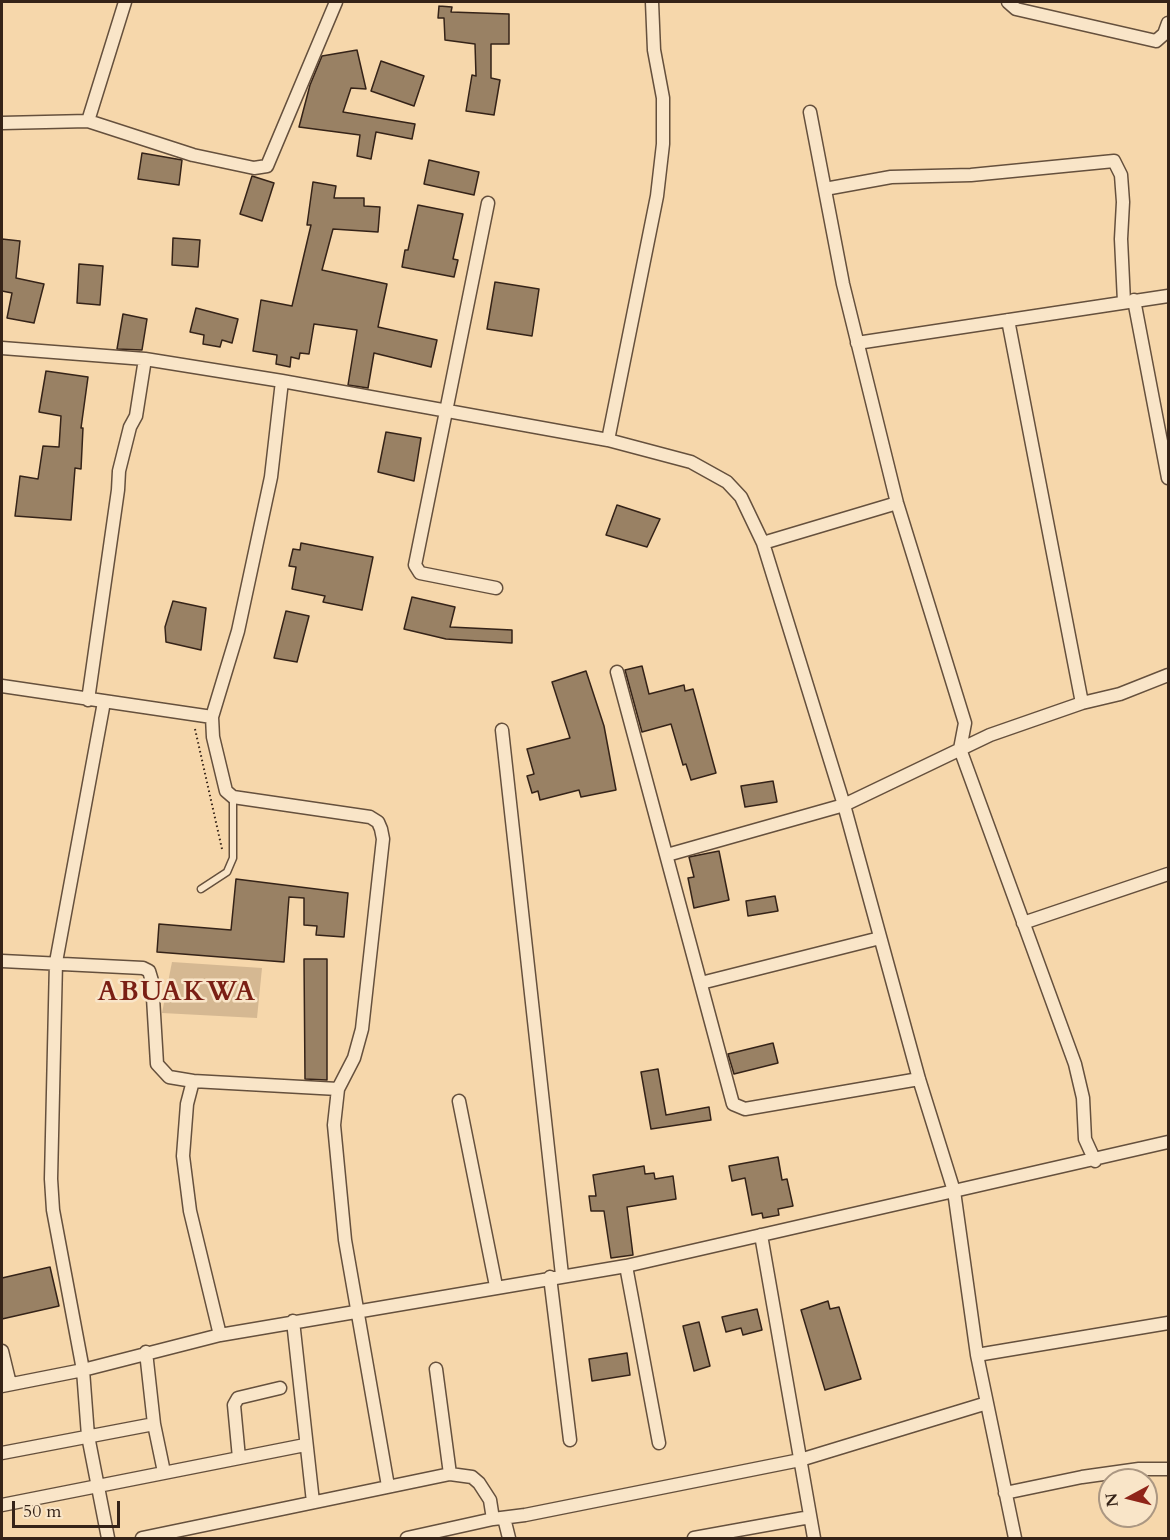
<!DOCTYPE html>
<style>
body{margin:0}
#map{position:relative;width:1170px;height:1540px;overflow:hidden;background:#f6d7ab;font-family:Cardo,serif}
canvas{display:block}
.frame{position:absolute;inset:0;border:3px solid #352318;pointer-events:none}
.north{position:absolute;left:1098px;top:1468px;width:60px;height:60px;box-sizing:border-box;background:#f9e5c8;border:2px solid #ab9782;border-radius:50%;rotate:263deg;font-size:16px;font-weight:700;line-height:24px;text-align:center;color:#352318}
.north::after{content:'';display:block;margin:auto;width:21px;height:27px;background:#8f2418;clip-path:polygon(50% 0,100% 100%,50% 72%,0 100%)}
.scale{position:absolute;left:12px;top:1501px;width:108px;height:27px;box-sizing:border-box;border:3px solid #352318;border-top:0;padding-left:8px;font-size:18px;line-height:21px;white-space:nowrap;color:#352318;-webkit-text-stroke:4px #f9e5c8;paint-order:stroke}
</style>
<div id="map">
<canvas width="1170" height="1540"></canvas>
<div class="frame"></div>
<div class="north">N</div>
<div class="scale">50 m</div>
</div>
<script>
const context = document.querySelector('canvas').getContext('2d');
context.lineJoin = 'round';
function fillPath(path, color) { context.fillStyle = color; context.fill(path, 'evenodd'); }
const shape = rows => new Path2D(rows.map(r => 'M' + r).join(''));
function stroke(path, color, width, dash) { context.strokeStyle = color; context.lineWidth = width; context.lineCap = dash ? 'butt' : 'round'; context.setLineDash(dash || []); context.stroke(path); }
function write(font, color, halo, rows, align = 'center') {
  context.font = font + ' Cardo,serif'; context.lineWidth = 5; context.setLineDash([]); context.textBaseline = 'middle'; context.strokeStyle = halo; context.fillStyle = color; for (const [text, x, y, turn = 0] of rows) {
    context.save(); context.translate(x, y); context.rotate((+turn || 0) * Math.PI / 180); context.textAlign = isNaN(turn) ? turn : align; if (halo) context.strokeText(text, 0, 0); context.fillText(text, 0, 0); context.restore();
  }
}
const green = shape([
 [172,962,262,968,257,1018,162,1013]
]);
const building = shape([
 [439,6,452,7,451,12,509,14,509,44,491,44,491,78,500,80,494,115,466,111,472,75,476,76,475,44,445,40,444,18,438,18,439,6],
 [357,50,366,89,351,88,343,112,415,124,412,139,376,132,371,159,357,156,360,135,299,127,310,85,322,56,357,50],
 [381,61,424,76,414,106,371,91,381,61],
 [142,153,182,160,179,185,138,179,142,153],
 [429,160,479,172,474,195,424,184,429,160],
 [252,176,274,183,262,221,240,214,252,176],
 [313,182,336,186,334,198,364,198,364,206,380,207,378,232,333,229,322,270,387,284,378,327,437,340,431,367,374,353,368,388,348,385,357,330,314,324,309,354,300,353,299,359,291,357,290,367,276,364,277,355,253,351,261,300,292,306,311,225,307,225,313,182],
 [418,205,463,214,453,259,458,260,454,277,402,267,405,250,408,250,418,205],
 [173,238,200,240,198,267,172,265,173,238],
 [2,239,20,241,16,278,44,284,34,323,7,318,12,293,2,291,2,239],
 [79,264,103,266,100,305,77,303,79,264],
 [495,282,539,289,532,336,487,329,495,282],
 [196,308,238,319,232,343,222,340,220,347,203,344,204,335,190,332,196,308],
 [123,314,147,319,142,350,117,349,123,314],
 [46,371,88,377,81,428,83,428,81,469,75,468,71,520,15,516,20,476,38,479,43,446,59,447,61,416,39,412,46,371],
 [386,432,421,438,414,481,378,472,386,432],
 [617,505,660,519,647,547,606,535,617,505],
 [301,543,373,557,362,610,323,602,325,596,292,589,296,567,289,566,293,549,300,550,301,543],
 [412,597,455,607,450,627,512,630,512,643,446,639,404,629,412,597],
 [173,601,206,608,201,650,166,642,165,627,173,601],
 [286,611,309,616,297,662,274,658,286,611],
 [642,666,649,694,684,685,685,691,693,689,716,773,691,780,686,764,683,765,671,724,642,732,625,670,642,666],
 [586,671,604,726,616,790,581,797,579,790,540,800,538,791,532,793,527,776,534,774,527,749,570,738,552,682,586,671],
 [773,781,777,802,745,807,741,786,773,781],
 [719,851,729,900,694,908,688,878,694,877,689,857,719,851],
 [236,879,348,893,344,937,316,935,317,926,304,925,304,898,289,897,284,962,157,952,159,924,231,930,236,879],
 [775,896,778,911,748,916,746,901,775,896],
 [304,959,327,959,327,1080,305,1079,304,959],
 [773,1043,778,1063,734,1074,728,1054,773,1043],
 [658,1069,666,1115,709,1107,711,1120,651,1129,641,1072,658,1069],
 [778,1157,782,1180,787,1179,793,1206,778,1209,779,1215,763,1218,762,1213,752,1215,745,1178,732,1181,729,1166,778,1157],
 [644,1166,645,1174,654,1173,655,1179,673,1176,676,1199,627,1207,633,1255,611,1258,604,1211,591,1211,589,1196,596,1196,593,1175,644,1166],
 [50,1267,59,1306,2,1319,2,1278,50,1267],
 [828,1301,830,1309,839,1307,861,1379,825,1390,801,1310,828,1301],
 [757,1309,762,1330,743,1335,741,1328,726,1332,722,1317,757,1309],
 [699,1322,710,1366,694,1371,683,1326,699,1322],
 [627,1353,630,1375,592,1381,589,1359,627,1353]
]);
const path = shape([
 [195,729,222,849]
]);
const service = shape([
 [201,889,227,872,233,858,233,797]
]);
const minor = shape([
 [1008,2,1016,9,1156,41,1164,34,1168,23],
 [810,112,843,284,897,503,965,723,960,749,1075,1064,1083,1098,1085,1139,1095,1161],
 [88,121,193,155,254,168,267,166,336,2],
 [2,123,88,121,125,2],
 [825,189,891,177,971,175,1114,161,1121,175,1123,202,1121,239,1124,302],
 [488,203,415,565,420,573,496,588],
 [1134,300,1168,478],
 [1008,320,1082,703],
 [857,343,1168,296],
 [2,348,145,359,282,381,608,440,691,462,727,482,741,497,763,543,844,805,919,1079,954,1191,977,1355,1015,1538],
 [282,381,271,477,238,631,212,717,213,737,226,791,233,797,370,817,378,822,381,829,383,839,362,1029,354,1058,338,1089,334,1125,345,1240,388,1486],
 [608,440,657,196,663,144,663,98,654,50,652,2],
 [763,543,897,503],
 [617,672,733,1104,745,1109,919,1079],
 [2,686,212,717],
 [88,700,118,490,119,471,130,427,136,416,145,359],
 [104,702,56,962,51,1179,53,1210,83,1370,88,1436,108,1538],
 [502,730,562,1275],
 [667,855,844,805,990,735,1082,703,1120,694,1168,675],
 [1023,923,1168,874],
 [2,961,143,968,149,971,152,981,157,1064,169,1077,193,1081,187,1104,183,1156,190,1211,220,1335],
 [701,983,880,938],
 [193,1081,338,1089],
 [459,1101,496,1286],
 [761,1235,814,1538],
 [626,1266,659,1443],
 [550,1277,570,1440],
 [293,1321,313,1502],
 [2,1351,10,1384],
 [146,1352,154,1424,164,1472],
 [977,1355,1168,1323],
 [436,1369,450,1474],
 [2,1386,83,1370,220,1335,626,1266,1168,1142],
 [2,1453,154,1424],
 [239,1458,234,1405,238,1398,280,1388],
 [1005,1493,1082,1477,1139,1469,1168,1469],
 [2,1505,305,1445],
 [504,1518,509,1538],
 [142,1538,450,1474,472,1477,479,1483,490,1500,493,1519,525,1515,800,1460,987,1403],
 [407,1538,493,1519],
 [694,1538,810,1517]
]);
const districtNames = [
 ["ABUAKWA",177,994]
];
fillPath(green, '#d5b892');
fillPath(building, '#998164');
stroke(building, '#352318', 1.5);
stroke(service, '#65503d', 9);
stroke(minor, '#65503d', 15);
stroke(path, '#352318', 2, [1.5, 3]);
stroke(service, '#f9e5c8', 6);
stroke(minor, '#f9e5c8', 12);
context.letterSpacing = '1.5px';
write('bold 27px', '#7a1f14', '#f9e5c8', districtNames);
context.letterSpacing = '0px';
</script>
